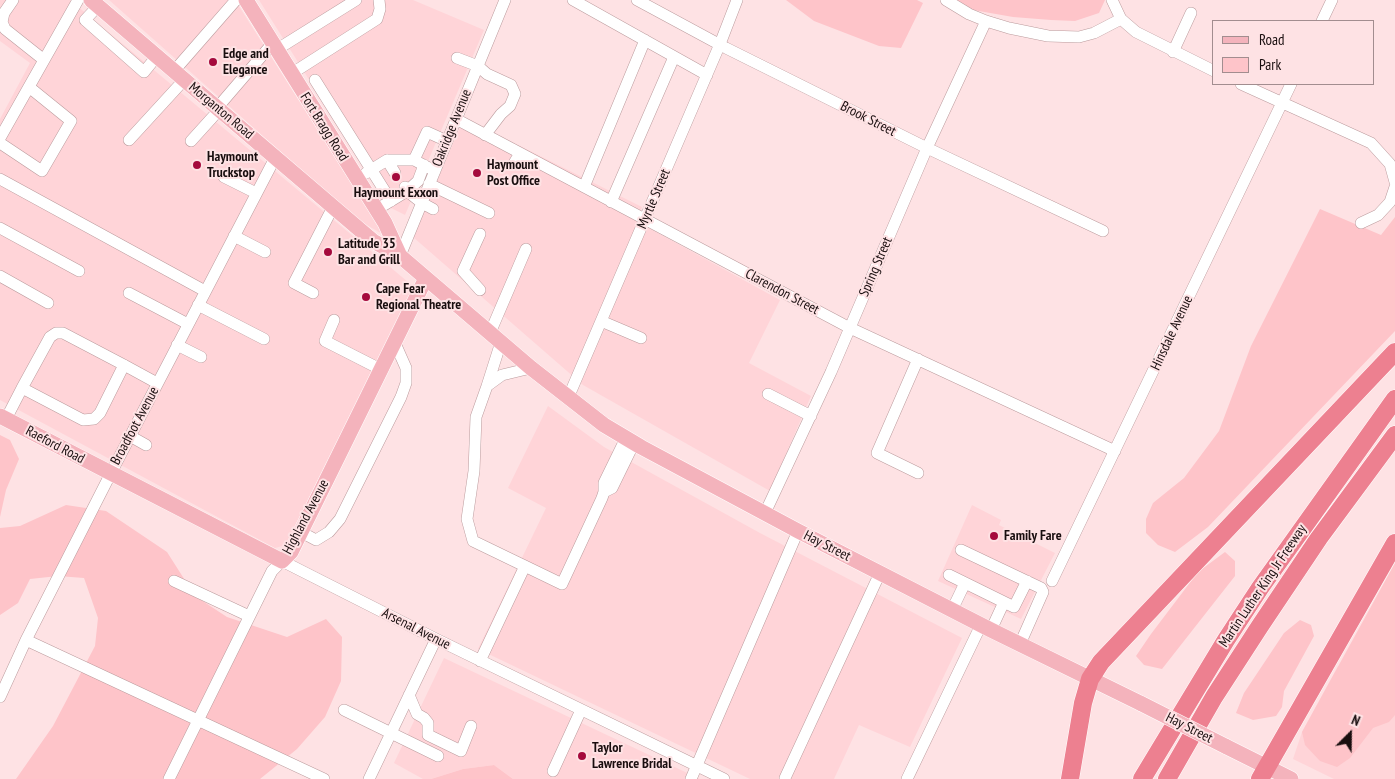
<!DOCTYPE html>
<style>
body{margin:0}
#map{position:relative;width:1395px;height:779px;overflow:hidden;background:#fee2e4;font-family:"PT Sans Narrow",sans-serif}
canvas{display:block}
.legend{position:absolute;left:1212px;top:20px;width:162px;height:65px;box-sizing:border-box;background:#fee2e4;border:1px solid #a28d8f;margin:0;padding:6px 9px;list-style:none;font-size:15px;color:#190e0f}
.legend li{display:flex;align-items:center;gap:10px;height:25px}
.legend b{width:25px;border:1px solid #a28d8f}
.north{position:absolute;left:1325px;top:709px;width:50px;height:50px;-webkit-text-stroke:4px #fee2e4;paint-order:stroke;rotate:23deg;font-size:14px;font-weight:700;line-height:20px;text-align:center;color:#190e0f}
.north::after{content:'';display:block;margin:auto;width:18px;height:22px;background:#190e0f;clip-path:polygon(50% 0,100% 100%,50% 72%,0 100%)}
</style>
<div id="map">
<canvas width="1395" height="779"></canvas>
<ul class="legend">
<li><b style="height:6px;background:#f4b3bc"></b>Road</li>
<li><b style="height:14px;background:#fec4c9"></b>Park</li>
</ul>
<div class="north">N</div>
</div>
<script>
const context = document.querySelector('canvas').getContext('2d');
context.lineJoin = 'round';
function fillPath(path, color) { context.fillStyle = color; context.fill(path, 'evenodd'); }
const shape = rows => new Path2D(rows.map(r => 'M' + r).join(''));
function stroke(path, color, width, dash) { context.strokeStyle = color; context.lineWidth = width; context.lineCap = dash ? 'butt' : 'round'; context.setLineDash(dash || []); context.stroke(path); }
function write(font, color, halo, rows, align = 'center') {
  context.font = font + ' "PT Sans Narrow",sans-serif'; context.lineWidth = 4; context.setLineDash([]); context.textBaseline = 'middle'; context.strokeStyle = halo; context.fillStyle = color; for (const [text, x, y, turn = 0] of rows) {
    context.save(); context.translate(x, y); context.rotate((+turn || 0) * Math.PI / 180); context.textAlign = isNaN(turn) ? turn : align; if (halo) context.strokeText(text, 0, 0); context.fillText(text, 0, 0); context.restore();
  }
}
const built = shape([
 [0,0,70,0,414,287,286,545,275,548,0,400,0,119,30,63,0,41],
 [109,0,235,0,384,235,358,220],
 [259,0,413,0,484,30,405,215,389,207],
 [464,118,642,207,636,221,780,300,749,363,811,396,770,491,583,385,413,237],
 [548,406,604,447,760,533,962,638,910,747,859,725,834,779,750,779,478,649,546,508,508,488],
 [972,505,1001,520,999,525,1055,553,1021,619,938,581],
 [444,658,700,779,513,779,494,765,463,769,431,779,423,779,394,763],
 [1338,666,1395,698,1395,779,1334,779,1293,759,1302,732]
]);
const green = shape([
 [786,0,917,0,923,3,901,48,879,46,814,21],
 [954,0,1105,0,1099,13,1075,21,1051,20,1013,17,973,10],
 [1320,209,1381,235,1395,217,1395,331,1208,527,1175,552,1158,545,1146,533,1146,519,1153,503,1184,478,1219,431,1251,346],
 [0,435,10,440,19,459,6,490,0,517],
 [66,505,106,511,167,552,195,596,227,617,287,637,326,619,342,637,341,681,325,717,297,749,260,779,16,779,53,726,95,646,98,618,84,578,58,576,30,579,18,603,0,615,0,528,20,526],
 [1225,552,1235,561,1235,576,1162,669,1144,665,1136,656,1151,634,1198,572],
 [1395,563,1395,715,1389,722,1373,728,1350,758,1337,767,1320,761,1305,745,1302,732],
 [1300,620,1311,625,1314,636,1284,691,1282,707,1276,716,1253,720,1236,713,1244,693,1284,633],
 [494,765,513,779,431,779,463,769]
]);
const minor = shape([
 [13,0,4,13,2,22,5,29,44,60],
 [573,0,707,75],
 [637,0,726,48,927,148,1103,231],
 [946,0,969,14,986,21,1009,28,1048,36,1079,37,1094,33,1121,19],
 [1112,0,1121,19,1136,32,1214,71],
 [98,6,85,20,144,72,157,56],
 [1322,21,1332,0],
 [276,50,356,0],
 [1173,52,1191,13],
 [457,58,478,66,487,74,511,85,515,94,510,106,501,114,485,135],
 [174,71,236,0],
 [291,74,377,19,380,9,379,0],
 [315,80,391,201],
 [1241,84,1371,143,1390,164,1395,182],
 [217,108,272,44],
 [456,119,850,328,1115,451],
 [0,138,78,0],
 [129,140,184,80],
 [191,141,219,110],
 [0,143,42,171,71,121,29,87],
 [387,160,414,160,435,171],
 [414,160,427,132,447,141],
 [513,165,520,153],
 [366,173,387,160,395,173],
 [224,177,256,193],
 [0,179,205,291],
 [429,184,489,213],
 [405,187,407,191,418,181,424,165],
 [584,187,645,40],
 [611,202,674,57],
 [384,205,407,191,422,203,433,209],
 [1361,223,1378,215,1390,202,1395,187],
 [0,228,79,271],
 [480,234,463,271,480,290],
 [234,236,265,252],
 [400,256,505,0],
 [0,276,48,303],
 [129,293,188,324],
 [313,293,294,283,333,207],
 [198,305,264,339],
 [334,320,325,341,380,369],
 [601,321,641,338],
 [490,333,526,249],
 [501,342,487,386,502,375,531,368],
 [177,345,201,357],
 [124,365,100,413,94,419,83,420,22,388,50,337,56,333,63,333,124,365,157,383],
 [487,386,476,417,474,471,467,519,473,541,562,584,602,498,604,492],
 [768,394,811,416],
 [568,398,720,44,737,0],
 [6,419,22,388],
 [130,436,146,445],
 [626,438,604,483,604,492,612,488,634,443],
 [918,473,877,453,918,359],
 [765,513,831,372,927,148,986,21],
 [301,532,316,540,329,532,340,519,401,397,406,383,406,368,394,341],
 [961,550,1041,588,1043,592,1020,644],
 [949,575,1014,607,1027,581],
 [174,581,249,616],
 [1052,581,1291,84],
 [952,610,965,583],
 [991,630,1004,602],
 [26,640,324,779],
 [480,661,525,566],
 [409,695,417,714,424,718,428,723,428,735,461,751,471,726],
 [0,697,26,640,111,473,275,158],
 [344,710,438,756],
 [553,771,581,710],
 [785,778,880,573],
 [169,779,272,571,282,561,436,639,724,779],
 [369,779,436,639],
 [691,779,798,531],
 [907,779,981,625]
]);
const major = shape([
 [91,0,373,241,400,256,531,368,604,425,641,447,798,531,991,630,1142,704],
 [246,0,385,223,400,256],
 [0,416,282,561,291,552,426,278],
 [1225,746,1291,779]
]);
const highway = shape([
 [1070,779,1083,703,1090,679,1101,662,1395,352],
 [1142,779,1226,640,1260,588,1395,399],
 [1167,779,1214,697,1260,626,1319,538,1395,435],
 [1260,779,1395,543]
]);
const majorBridge = shape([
 [1142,704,1225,746]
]);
const markers = [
 [213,62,5,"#a50a3d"],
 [197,165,5,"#a50a3d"],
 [477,173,5,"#a50a3d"],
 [396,177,5,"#a50a3d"],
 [328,252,5,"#a50a3d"],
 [366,297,5,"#a50a3d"],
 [994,536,5,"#a50a3d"],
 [582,756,5,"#a50a3d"]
];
const poiNames = [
 ["Edge and",223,54],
 ["Elegance",223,70],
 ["Haymount",207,157],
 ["Truckstop",207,173],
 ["Haymount",487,165],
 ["Post Office",487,181],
 ["Haymount Exxon",396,193,"center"],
 ["Latitude 35",338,244],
 ["Bar and Grill",338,260],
 ["Cape Fear",376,289],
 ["Regional Theatre",376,305],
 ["Family Fare",1004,536],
 ["Taylor",592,748],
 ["Lawrence Bridal",592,764]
];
const streetNames = [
 ["Morganton Road",221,111,40],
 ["Brook Street",868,119,27],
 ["Fort Bragg Road",324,127,58],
 ["Oakridge Avenue",452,128,-68],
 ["Myrtle Street",654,199,-67],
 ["Spring Street",876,267,-67],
 ["Clarendon Street",782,292,28],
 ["Hinsdale Avenue",1172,333,-65],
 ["Broadfoot Avenue",135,426,-62],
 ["Raeford Road",55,445,28],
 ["Highland Avenue",306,517,-62],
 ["Hay Street",827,546,27],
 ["Martin Luther King Jr Freeway",1263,586,-56],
 ["Arsenal Avenue",416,629,27],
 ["Hay Street",1189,728,27]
];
fillPath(built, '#ffd4d8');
fillPath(green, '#fec4c9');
stroke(minor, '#bb9b9d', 12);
stroke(major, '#fff', 16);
stroke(highway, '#fff', 19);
stroke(minor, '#fff', 11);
stroke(major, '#f4b3bc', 15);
stroke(highway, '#ed8090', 18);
stroke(majorBridge, '#fff', 16, []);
stroke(majorBridge, '#f4b3bc', 15);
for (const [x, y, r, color] of markers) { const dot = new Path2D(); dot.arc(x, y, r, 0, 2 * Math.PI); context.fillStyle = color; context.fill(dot); stroke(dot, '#fee2e4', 2); }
write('bold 14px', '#190e0f', '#fee2e4', poiNames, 'left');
write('14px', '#190e0f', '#fee2e4', streetNames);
</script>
